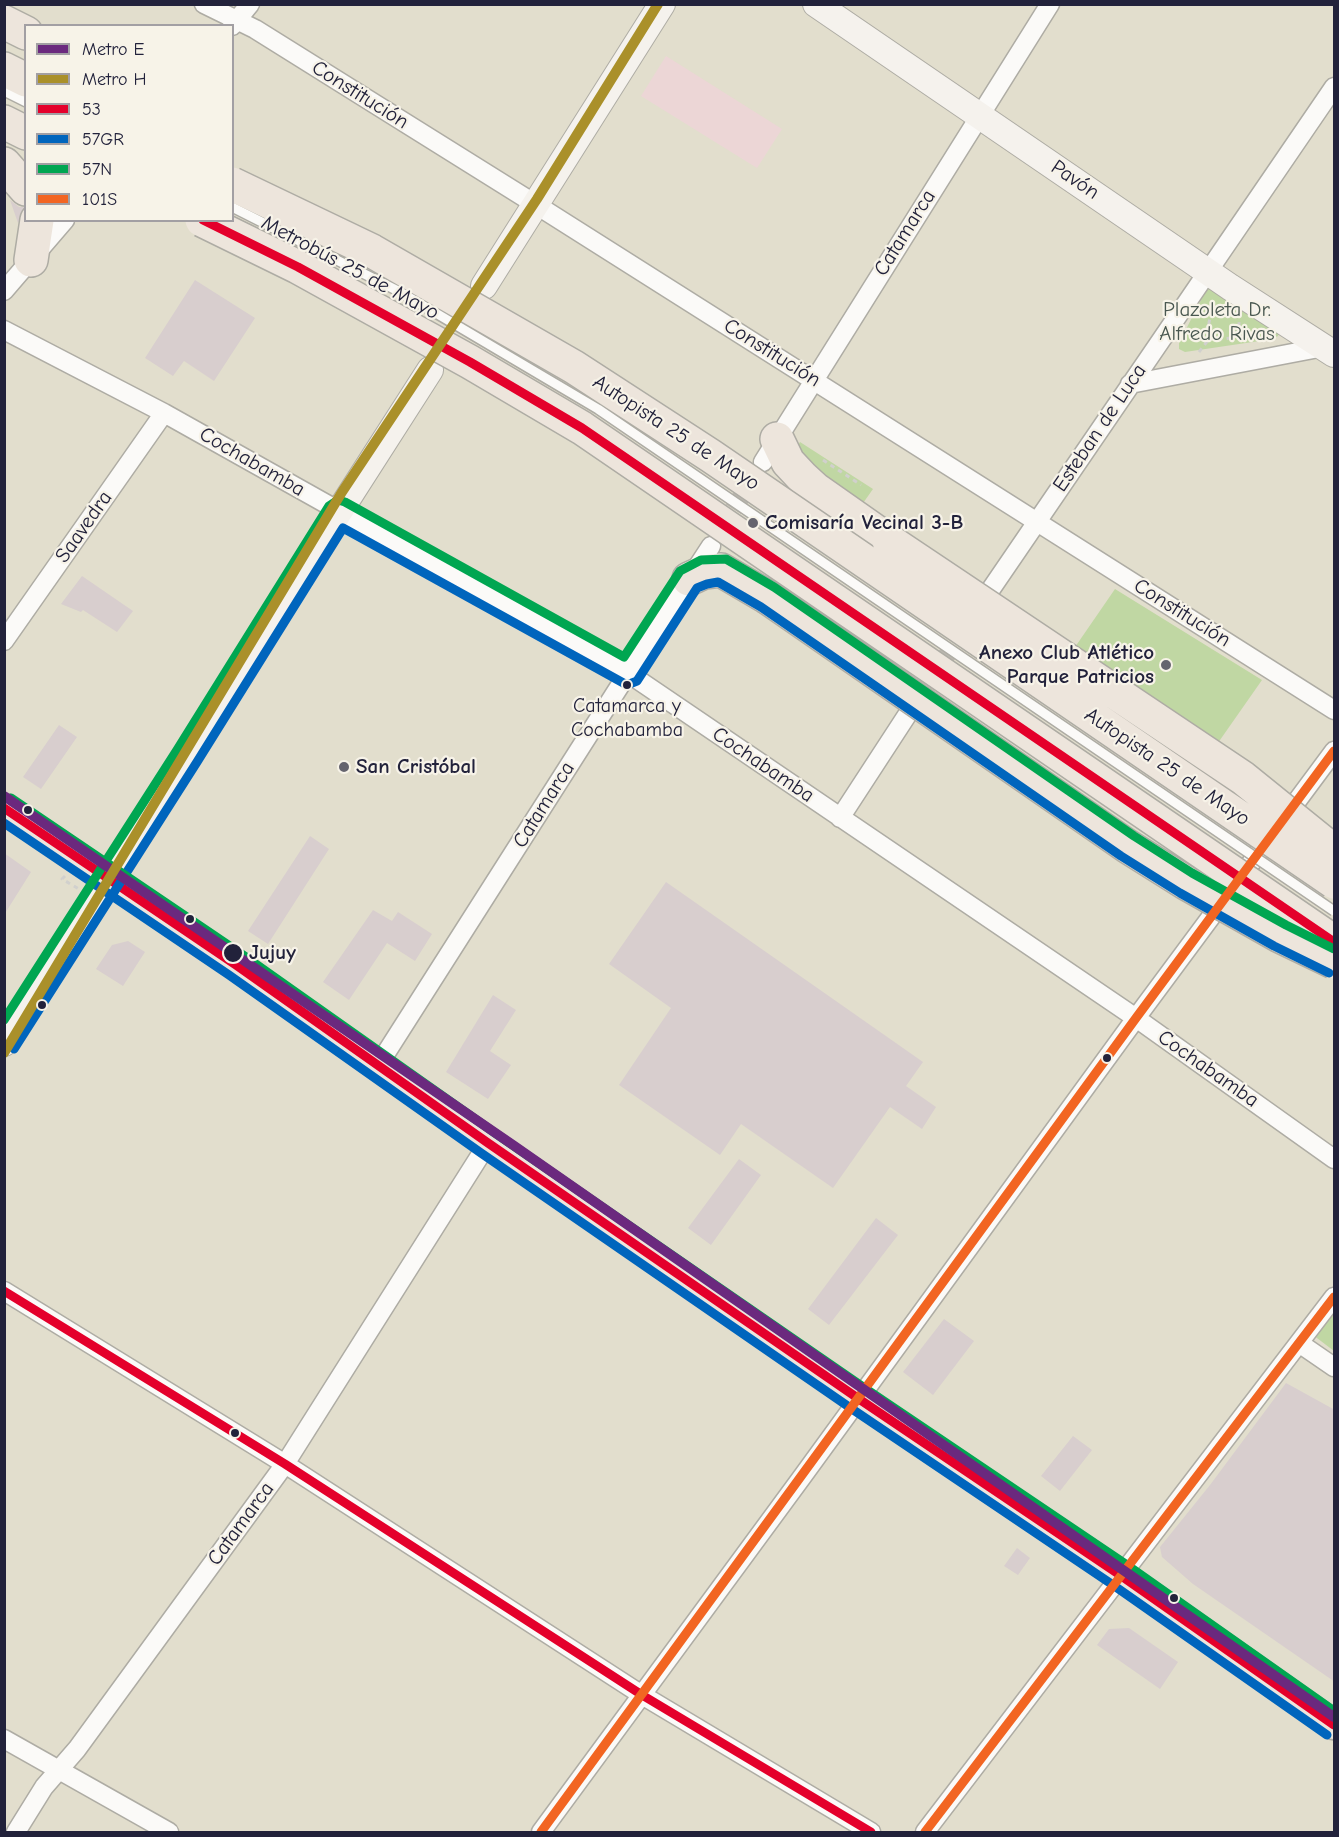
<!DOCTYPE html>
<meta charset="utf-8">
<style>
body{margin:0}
#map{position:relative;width:1339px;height:1837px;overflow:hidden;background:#e2decd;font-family:"Comic Neue",sans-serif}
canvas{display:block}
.frame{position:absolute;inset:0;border:6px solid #22223b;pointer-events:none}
.legend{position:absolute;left:24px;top:24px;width:210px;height:198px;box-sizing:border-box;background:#f7f3e8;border:2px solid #a29fa3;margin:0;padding:8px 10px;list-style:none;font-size:18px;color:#22223b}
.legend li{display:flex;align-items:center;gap:12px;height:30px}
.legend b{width:30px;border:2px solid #a29fa3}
</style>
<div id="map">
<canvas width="1339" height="1837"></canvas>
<div class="frame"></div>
<ul class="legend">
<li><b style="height:8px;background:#6b297e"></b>Metro E</li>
<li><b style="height:8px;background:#aa902a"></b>Metro H</li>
<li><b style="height:8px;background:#e4002b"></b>53</li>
<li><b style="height:8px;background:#0065bd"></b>57GR</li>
<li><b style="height:8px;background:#00a651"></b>57N</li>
<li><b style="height:8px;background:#f26522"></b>101S</li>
</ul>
</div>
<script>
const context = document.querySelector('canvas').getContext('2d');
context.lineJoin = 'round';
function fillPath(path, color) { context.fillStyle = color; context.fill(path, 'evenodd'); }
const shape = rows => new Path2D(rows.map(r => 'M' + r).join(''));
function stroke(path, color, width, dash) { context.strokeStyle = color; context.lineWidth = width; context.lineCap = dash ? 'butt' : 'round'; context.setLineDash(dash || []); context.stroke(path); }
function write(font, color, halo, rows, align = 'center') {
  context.font = font + ' "Comic Neue",sans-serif'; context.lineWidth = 4.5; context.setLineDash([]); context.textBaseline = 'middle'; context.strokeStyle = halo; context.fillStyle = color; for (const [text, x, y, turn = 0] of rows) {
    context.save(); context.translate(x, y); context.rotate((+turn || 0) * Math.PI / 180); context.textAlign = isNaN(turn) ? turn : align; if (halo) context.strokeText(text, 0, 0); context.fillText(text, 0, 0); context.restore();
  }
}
const built = shape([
 [666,56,782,129,757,168,641,96]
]);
const green = shape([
 [1207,288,1211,288,1279,333,1278,336,1273,339,1185,352,1179,349,1179,343],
 [800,442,873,489,861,506,809,474,795,450],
 [1115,589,1262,680,1213,750,1073,650],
 [1334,1308,1334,1351,1313,1335]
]);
const building = shape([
 [10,200,19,207,24,207,18,223],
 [195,280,255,318,214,381,184,361,173,376,145,358],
 [82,576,133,611,117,632,83,610,81,612,61,604],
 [59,725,77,737,41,789,23,777],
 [310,836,329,849,268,944,248,931],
 [4,853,31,872,4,915],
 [666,882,923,1062,906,1086,936,1107,922,1129,890,1107,833,1188,741,1124,720,1155,619,1085,671,1008,609,964],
 [373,910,392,921,398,912,432,934,415,961,387,943,349,1000,323,982],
 [128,941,145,952,123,986,96,969,112,945],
 [493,995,516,1010,490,1051,511,1065,488,1099,446,1072],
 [739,1159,761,1175,711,1245,688,1228],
 [876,1218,898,1235,829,1325,808,1309],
 [944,1319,974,1341,933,1395,903,1372],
 [1286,1383,1335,1410,1335,1682,1193,1584,1162,1557,1160,1547,1210,1485],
 [1073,1436,1092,1450,1060,1491,1041,1476],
 [1017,1548,1030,1558,1018,1575,1004,1566],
 [1129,1628,1178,1662,1160,1689,1097,1645,1109,1629]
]);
const streetTunnel = shape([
 [719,532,754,477],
 [912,708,968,623]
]);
const path = shape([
 '1209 324a15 15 0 1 1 30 0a15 15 0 1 1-30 0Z',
 [1238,326,1263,340],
 [1199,352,1212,335],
 [823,460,861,485],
 [65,876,62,879,79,889]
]);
const lane = shape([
 [4,91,26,102]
]);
const street = shape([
 [204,4,255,29,535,204,1334,710],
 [232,26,250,4],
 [4,291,65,220],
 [4,330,164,413,628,673,1136,1018,1334,1159],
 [1130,384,1324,347],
 [763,462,1050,4],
 [989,592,1334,87],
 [4,641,164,413],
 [840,818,911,709],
 [379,1064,628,673,711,546],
 [4,1291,285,1464,642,1695,871,1832],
 [1299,1343,1334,1367],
 [4,1739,169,1832],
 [16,1832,44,1787,77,1749,285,1464,488,1143],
 [541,1832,802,1477,1136,1018,1334,751],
 [925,1832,1334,1297]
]);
const secondary = shape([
 [816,4,1230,287,1334,354],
 [484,286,662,4],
 [4,1043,187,756,339,512,430,370]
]);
const primary = shape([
 [4,808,236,965,488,1143,859,1399,1120,1575,1334,1725]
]);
const highway = shape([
 [4,22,26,33],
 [4,69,26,80],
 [4,122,26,133],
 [4,164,26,189],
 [31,260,37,220],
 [777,439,788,462,803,478,815,489,889,541],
 [689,579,704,572,721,570,767,597]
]);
const laneBridge = shape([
 [232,207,402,293,598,409,1334,911]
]);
const highwayBridge = shape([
 [232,184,372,251,574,367,711,456,1334,882],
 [202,220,298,267,470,362,582,428,1334,942],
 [889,541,1243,778,1332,850],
 [767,597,1127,846,1186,883,1280,936,1334,962]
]);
const bus1 = shape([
 [203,220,298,267,470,362,582,428,1334,942],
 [4,808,236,965,488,1143,859,1399,1120,1575,1334,1725],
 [4,1291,285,1464,642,1695,871,1832]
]);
const bus2 = shape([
 [4,823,229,975,481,1153,852,1409,1113,1585,1327,1735],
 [14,1049,197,762,343,528,627,685,637,681,697,588,707,584,718,582,761,607,1121,856,1180,893,1274,946,1329,973]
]);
const bus3 = shape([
 [11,798,243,955,495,1133,866,1389,1127,1565,1334,1711],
 [4,1020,177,750,329,506,338,500,345,502,624,657,680,571,701,560,726,559,774,587,1134,836,1192,873,1286,925,1334,949]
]);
const bus4 = shape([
 [541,1832,1136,1018,1334,751],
 [925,1832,1334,1297]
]);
const metro1 = shape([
 [4,796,513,1145,1334,1717]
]);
const metro2 = shape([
 [4,1053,342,492,537,199,658,4]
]);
const markers = [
 [753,523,6,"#65646e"],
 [1166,665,6,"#65646e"],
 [627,685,5,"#22223b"],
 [344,767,6,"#65646e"],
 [28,810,5,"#22223b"],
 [190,919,5,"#22223b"],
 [233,953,10,"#22223b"],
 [42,1005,5,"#22223b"],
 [1107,1058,5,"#22223b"],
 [235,1433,5,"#22223b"],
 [1174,1598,5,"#22223b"]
];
const busNames = [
 ["Catamarca y",627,706],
 ["Cochabamba",627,730]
];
const streetNames = [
 ["Constitución",360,95,32],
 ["Pavón",1075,180,34],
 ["Catamarca",905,233,-58],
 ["Metrobús 25 de Mayo",350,268,28],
 ["Constitución",772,353,32],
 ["Esteban de Luca",1100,428,-56],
 ["Autopista 25 de Mayo",676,433,33],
 ["Cochabamba",252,462,30],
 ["Saavedra",84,527,-55],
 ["Constitución",1182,613,32],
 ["Cochabamba",763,765,34],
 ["Autopista 25 de Mayo",1167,767,34],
 ["Catamarca",544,805,-58],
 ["Cochabamba",1208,1069,35],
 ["Catamarca",241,1524,-54]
];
const parkNames = [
 ["Plazoleta Dr.",1217,310],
 ["Alfredo Rivas",1217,334]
];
const poiNames = [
 ["Comisaría Vecinal 3-B",765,523],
 ["Anexo Club Atlético",1154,653,"right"],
 ["Parque Patricios",1154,677,"right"],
 ["San Cristóbal",356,767]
];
const stopNames = [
 ["Jujuy",249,953]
];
fillPath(built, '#ecd6d6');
fillPath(green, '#c0d7a3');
fillPath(building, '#d8cece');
stroke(streetTunnel, '#bcb8b0', 18, [18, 9]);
stroke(lane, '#aeaca4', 12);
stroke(street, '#aeaca4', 21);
stroke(secondary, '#aeaca4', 28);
stroke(primary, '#aeaca4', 32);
stroke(highway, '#aeaca4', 36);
stroke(path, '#d1d0cd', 3, [4.5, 4.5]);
stroke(lane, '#fbfaf8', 9);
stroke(street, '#fbfaf8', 18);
stroke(secondary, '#f5f2ed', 26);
stroke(primary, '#ede5dc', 28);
stroke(highway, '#ede5dc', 33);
stroke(laneBridge, '#aeaca4', 12, []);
stroke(highwayBridge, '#aeaca4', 36, []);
stroke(laneBridge, '#fbfaf8', 9);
stroke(highwayBridge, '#ede5dc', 33);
stroke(bus1, '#e4002b', 9);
stroke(bus2, '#0065bd', 9);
stroke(bus3, '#00a651', 9);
stroke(bus4, '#f26522', 9);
stroke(metro1, '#6b297e', 10);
stroke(metro2, '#aa902a', 10);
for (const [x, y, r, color] of markers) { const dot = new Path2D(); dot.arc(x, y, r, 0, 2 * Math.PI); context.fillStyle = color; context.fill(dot); stroke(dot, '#f7f3e8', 2); }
write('20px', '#22223b', '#f7f3e8', busNames);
write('21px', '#22223b', '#f7f3e8', streetNames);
write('21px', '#495750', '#f7f3e8', parkNames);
write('bold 21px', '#22223b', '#f7f3e8', poiNames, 'left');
write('bold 21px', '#22223b', '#f7f3e8', stopNames, 'left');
</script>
